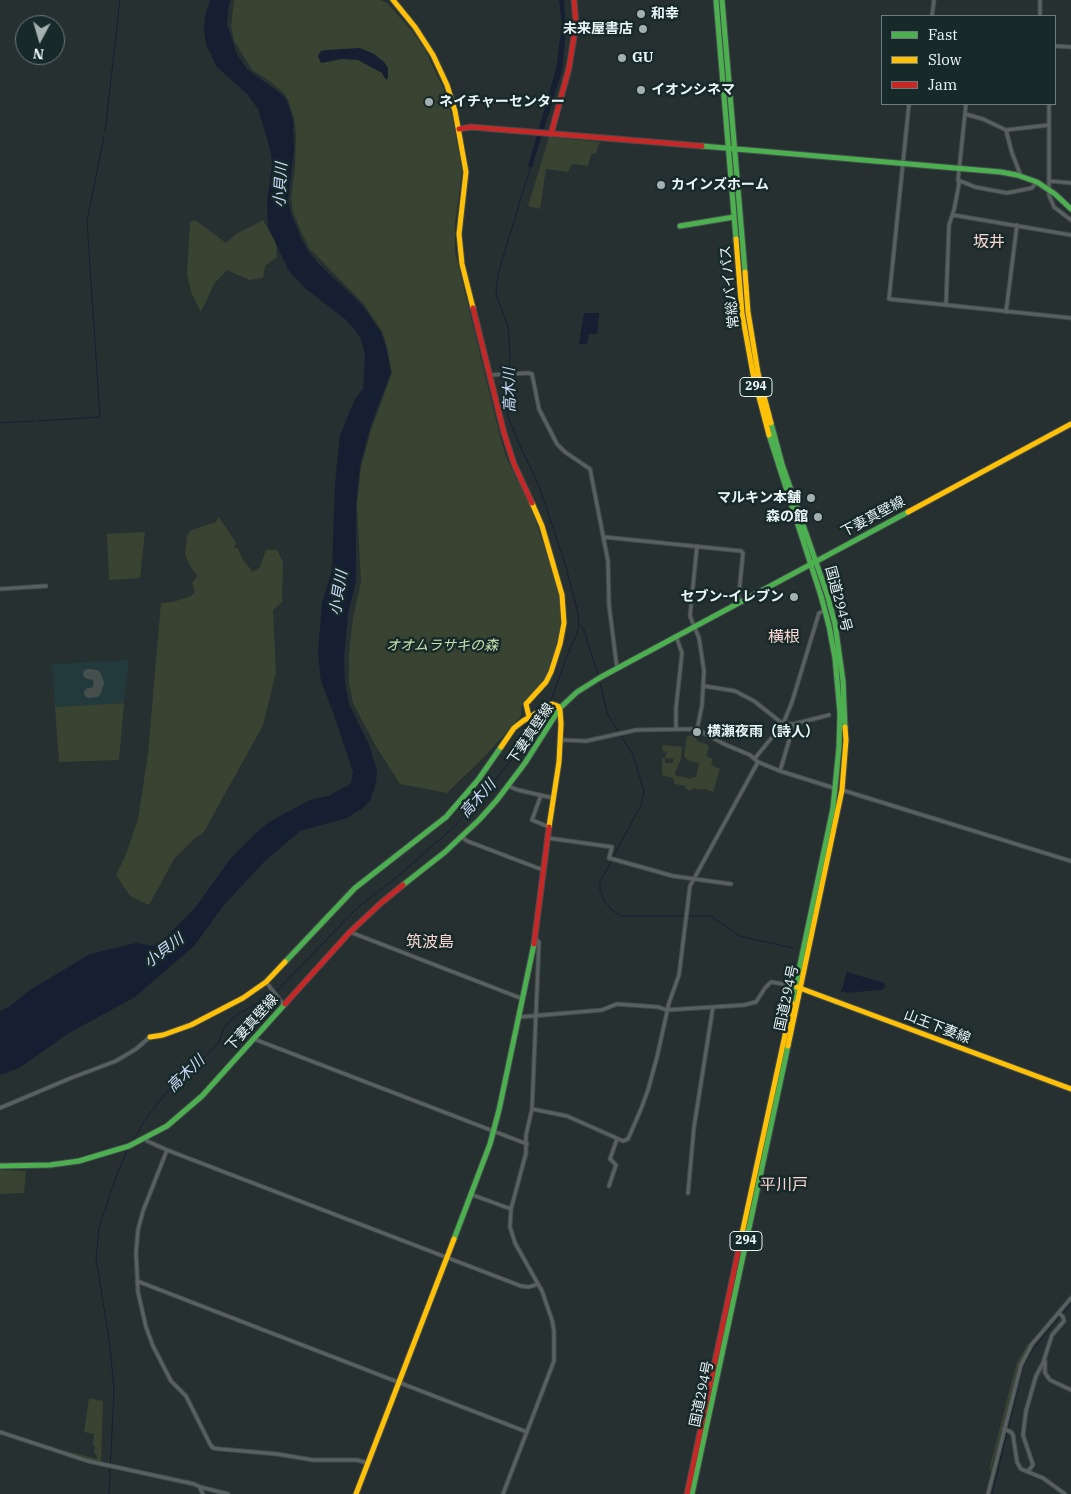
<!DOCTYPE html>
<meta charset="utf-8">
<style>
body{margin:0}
#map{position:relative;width:1071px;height:1494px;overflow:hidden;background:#263030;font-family:"IBM Plex Serif",serif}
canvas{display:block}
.legend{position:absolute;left:881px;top:15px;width:175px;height:90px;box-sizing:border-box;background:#18292a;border:1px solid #6c7b7c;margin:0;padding:6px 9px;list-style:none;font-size:15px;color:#eaf5f6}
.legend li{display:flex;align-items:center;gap:10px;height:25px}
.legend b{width:25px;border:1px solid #6c7b7c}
.north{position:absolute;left:15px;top:15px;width:50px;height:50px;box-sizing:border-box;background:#18292a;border:1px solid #6c7b7c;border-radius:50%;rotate:186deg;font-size:14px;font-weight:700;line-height:20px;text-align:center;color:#eaf5f6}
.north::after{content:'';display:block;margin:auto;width:18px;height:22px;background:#a5b0b1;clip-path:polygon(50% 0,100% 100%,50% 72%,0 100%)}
</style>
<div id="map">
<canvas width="1071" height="1494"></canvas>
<ul class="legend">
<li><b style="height:6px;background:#4caf50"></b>Fast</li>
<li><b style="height:6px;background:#ffc107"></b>Slow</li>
<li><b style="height:6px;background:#c62828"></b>Jam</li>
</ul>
<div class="north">N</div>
</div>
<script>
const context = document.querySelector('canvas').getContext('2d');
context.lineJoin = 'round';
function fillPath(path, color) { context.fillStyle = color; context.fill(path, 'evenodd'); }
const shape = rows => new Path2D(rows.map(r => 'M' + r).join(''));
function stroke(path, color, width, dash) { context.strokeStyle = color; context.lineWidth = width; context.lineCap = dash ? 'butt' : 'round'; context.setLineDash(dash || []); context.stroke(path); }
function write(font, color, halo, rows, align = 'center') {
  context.font = font + ' "IBM Plex Serif","Noto Sans JP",serif'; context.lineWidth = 5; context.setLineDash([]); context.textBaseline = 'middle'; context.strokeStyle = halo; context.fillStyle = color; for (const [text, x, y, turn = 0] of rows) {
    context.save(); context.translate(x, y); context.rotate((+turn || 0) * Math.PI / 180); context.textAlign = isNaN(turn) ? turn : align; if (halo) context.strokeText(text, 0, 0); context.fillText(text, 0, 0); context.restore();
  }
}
const built = shape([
 [129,660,124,703,55,707,52,664]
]);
const green = shape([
 [234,0,380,0,387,3,412,31,424,48,444,90,452,115,462,171,455,223,455,252,500,436,506,457,529,503,543,542,558,590,561,618,557,642,550,668,541,684,522,703,521,716,485,756,447,793,400,784,374,743,353,703,349,683,349,653,353,618,361,582,357,504,361,467,371,430,392,373,387,347,382,331,363,303,309,248,300,229,293,212,291,199,295,168,296,134,294,118,288,100,284,93,268,80,252,70,234,41,231,26],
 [549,137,600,142,596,153,591,154,588,166,572,164,568,172,546,169,540,209,528,206],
 [195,220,226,243,236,234,263,220,276,243,277,257,265,266,263,278,249,280,227,270,214,284,201,312,191,292,187,273,190,222],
 [219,517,236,543,233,549,237,547,243,560,253,572,260,567,266,550,277,550,283,562,282,602,273,610,276,672,263,725,204,832,193,840,174,859,149,905,130,896,116,875,125,857,138,819,148,754,161,603,173,602,191,596,195,592,192,583,197,576,190,566,185,554,187,535,192,530,216,522],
 [145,532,140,578,109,580,107,534],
 [124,703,119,760,59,762,55,707],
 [692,730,696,732,695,737,698,742,707,744,709,747,706,756,713,759,711,765,720,769,713,792,705,789,698,790,694,788,690,791,686,789,685,786,675,784,673,778,662,775,662,758,665,758,665,763,672,763,674,759,665,758,667,752,662,751,663,745,682,747,681,759,675,773,676,776,685,777,689,779,696,777,699,763,689,761,684,757,687,736,691,736,693,732],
 [0,1170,26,1171,24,1193,0,1194],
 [1028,1343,1030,1345,1020,1364,991,1470,989,1470,1016,1365],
 [89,1398,103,1401,101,1462,93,1461,63,1450,97,1459,97,1455,94,1453,95,1445,93,1445,94,1434,84,1432]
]);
const water = shape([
 [210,0,230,0,228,10,227,24,237,55,248,70,280,93,286,99,289,107,293,120,294,151,288,200,290,211,301,238,308,251,318,263,361,304,381,332,386,347,391,372,370,428,360,466,356,504,356,581,348,614,344,658,345,683,349,704,369,745,377,770,376,783,370,801,363,808,347,818,300,831,264,862,223,906,195,945,135,997,69,1033,19,1068,0,1075,0,1011,9,1007,30,990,90,954,136,943,153,946,167,936,195,908,231,858,257,832,269,822,310,800,328,796,351,784,353,772,333,712,321,681,318,653,322,603,332,571,335,484,340,435,356,397,363,389,365,355,361,339,356,331,345,319,306,289,289,271,268,227,267,201,272,166,271,152,258,109,247,94,217,67,206,44,204,30,205,16],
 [559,0,564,0,566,30,562,71,532,167,528,166,556,69,562,24],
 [360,48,374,54,384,62,388,68,388,78,386,80,382,73,358,60,342,59,321,63,318,56,321,51,326,50],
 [584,313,599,313,597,334,589,334,587,344,579,344],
 [847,972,884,983,884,985,887,987,884,987,883,990,879,990,845,993,845,991,841,992]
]);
const stream = shape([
 [105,131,120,0],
 [531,165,498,274,496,294,507,324,509,334,510,358,506,396,508,416,516,437,539,486,566,567,578,613,579,624,577,634,570,648,550,703],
 [38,421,100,417,87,221,104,137],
 [0,423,34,421],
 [580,625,584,630,598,675],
 [599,679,608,715,633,755,644,791,641,805,600,882,600,891,605,902,611,909,620,916,710,916,723,924,739,936,793,948],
 [132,1142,146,1118,166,1093,218,1044,224,1028,235,1016,275,993,357,908,398,876,453,828,475,805,517,753,529,731,535,727,546,711],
 [109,1494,114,1390,110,1346,96,1258,99,1228,117,1174,128,1149],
 [992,1494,1023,1367,1033,1349,1071,1303]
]);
const taxiway = shape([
 [88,674,96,675,99,683,96,692,89,693]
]);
const street = shape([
 [1040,0,1040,16],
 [932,16,934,0],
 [1055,46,1071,47],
 [909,104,889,299,1071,318],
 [966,104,958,180,975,187,1007,193,1032,188,1037,182],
 [1049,104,1049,195,1054,207,1071,220],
 [965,114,983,119,1006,130,1049,125],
 [1006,130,1012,153,1021,176],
 [1049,181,1071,183],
 [953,215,1071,235],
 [946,305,949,225,954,210,959,184,958,180],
 [1006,312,1017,225],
 [490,375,528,373,532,374,539,409,557,444,565,452,590,469,608,561,609,605,617,668],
 [604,537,741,551,743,553,738,603],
 [697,546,690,616,699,638,704,671,702,705,697,730],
 [0,589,46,586],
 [704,686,735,691,754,701,783,724,792,702,819,613,824,611],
 [676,728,676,708,682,653,676,636],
 [561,740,586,741,636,730,691,729,702,732,724,744,750,755,758,762,780,771,834,788],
 [755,758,783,724,794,724,829,715],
 [780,771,794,724],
 [508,786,518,790,553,798],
 [842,790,1071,861],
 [541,795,532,820,549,827],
 [462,837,467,841,543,870],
 [548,838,612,847,609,858,673,876,731,884],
 [350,932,523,999],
 [266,982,284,1005],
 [520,1017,602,1010,617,1004,658,1007,667,1010,744,1005,756,1002,765,988,771,982,795,986],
 [254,1039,527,1144],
 [0,1108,71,1078,116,1061,136,1049,150,1037],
 [532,1109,567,1116,623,1141,628,1139,641,1109,648,1090,657,1057,669,1003,679,975,690,886,758,762],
 [145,1138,147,1141,167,1150,521,1286,529,1287,538,1284],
 [167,1150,143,1211,138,1230,136,1253,138,1292,146,1327,153,1346,171,1381,186,1396,210,1444,213,1448,220,1449,277,1454,313,1460,357,1460,368,1463],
 [609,1186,616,1165,610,1159,617,1139],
 [688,1193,694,1127,713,1007],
 [470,1194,511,1209],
 [137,1281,527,1432],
 [1045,1361,1045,1373,1050,1380,1071,1390],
 [1004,1429,1011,1432,1013,1435,1017,1462,1021,1469,1043,1478,1065,1494],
 [0,1432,88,1461,194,1484,200,1487,228,1494],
 [1028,1471,1033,1465,1023,1435,1026,1411,1036,1376,1043,1363,1052,1335,1064,1321,1063,1317,1059,1313],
 [200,1488,203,1494],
 [503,1494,554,1361,554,1331,552,1320,542,1291,515,1243,510,1227,511,1209,526,1153,526,1135,532,1109,539,942,535,939],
 [988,1494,1021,1365,1032,1344,1071,1298]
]);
const fast = shape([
 [716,0,736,239],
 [722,0,745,272],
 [702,146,1001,172,1017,175,1037,182,1055,194,1071,209],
 [680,226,734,217],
 [771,423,782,464,827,594,835,624,843,681,845,727],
 [769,435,821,596,829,626,835,658,840,713,839,747,833,808,792,1003],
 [403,885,445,852,479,820,497,800,525,763,560,708,577,692,601,677,908,512],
 [285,962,355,888,446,817,478,780,501,747],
 [0,1166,50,1165,79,1161,129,1146,167,1126,202,1096,285,1004],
 [454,1239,490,1144,499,1110,534,944],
 [692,1494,788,1046]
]);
const slow = shape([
 [393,0,415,27,433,55,447,85,455,111,466,172,459,234,462,264,473,308],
 [736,239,742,313,753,374,769,435],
 [745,272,748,312,758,373,771,423],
 [908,512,1071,424],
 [529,717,526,704,546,682,551,672,560,644,564,623,562,595,542,526,532,503],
 [501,747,514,728,523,721,552,704,558,706,560,710,561,724,559,762,549,827],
 [797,987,1071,1089],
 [150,1037,163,1035,191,1025,243,998,266,982,285,962],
 [788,1046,842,790,846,740,845,727],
 [740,1243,792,1003],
 [356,1494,454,1239]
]);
const jam = shape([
 [459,129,471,127,702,146],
 [551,134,569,68,576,24,574,0],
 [473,308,504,433,514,464,532,503],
 [534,944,549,827],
 [285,1004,349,933,381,903,403,885],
 [687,1494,740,1243]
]);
const markers = [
 [641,14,5,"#a5b0b1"],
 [643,29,5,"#a5b0b1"],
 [622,58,5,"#a5b0b1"],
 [641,90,5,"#a5b0b1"],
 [429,102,5,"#a5b0b1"],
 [661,185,5,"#a5b0b1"],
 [811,498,5,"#a5b0b1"],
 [818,517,5,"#a5b0b1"],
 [794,597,5,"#a5b0b1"],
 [697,732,5,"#a5b0b1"]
];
const shields = [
 [756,387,32],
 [746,1241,32]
];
const shieldNames = [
 ["294",756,387],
 ["294",746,1241]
];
const poiNames = [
 ["和幸",651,14],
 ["未来屋書店",633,29,"right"],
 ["GU",632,58],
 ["イオンシネマ",651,90],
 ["ネイチャーセンター",439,102],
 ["カインズホーム",671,185],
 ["マルキン本舗",801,498,"right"],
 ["森の館",808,517,"right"],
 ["セブン-イレブン",784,597,"right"],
 ["横瀬夜雨（詩人）",707,732]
];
const streetNames = [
 ["常総バイパス",730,287,-96],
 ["下妻真壁線",873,517,-28],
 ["国道294号",838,599,75],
 ["下妻真壁線",531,734,-56],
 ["国道294号",787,998,-78],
 ["下妻真壁線",252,1023,-48],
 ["山王下妻線",937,1027,21],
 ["国道294号",702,1394,-78]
];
const parkNames = [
 ["オオムラサキの森",442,646]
];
const waterNames = [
 ["小貝川",281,185,-87],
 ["高木川",510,390,-91],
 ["小貝川",339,593,-81],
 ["高木川",478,799,-48],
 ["小貝川",164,951,-37],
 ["高木川",186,1074,-44]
];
const quarterNames = [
 ["坂井",989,242],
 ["横根",784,637],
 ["筑波島",430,942],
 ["平川戸",784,1185]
];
fillPath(built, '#223a3b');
fillPath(green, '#394332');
fillPath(water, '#161e32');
stroke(stream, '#161e32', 1);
stroke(taxiway, '#464e4e', 10);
stroke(street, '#444c4c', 5);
stroke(fast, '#444c4c', 7);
stroke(slow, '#444c4c', 7);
stroke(jam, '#444c4c', 7);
stroke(street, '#586060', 3);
stroke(fast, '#4caf50', 5);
stroke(slow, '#ffc107', 5);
stroke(jam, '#c62828', 5);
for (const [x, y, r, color] of markers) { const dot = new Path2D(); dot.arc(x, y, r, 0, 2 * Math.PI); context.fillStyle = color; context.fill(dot); stroke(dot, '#18292a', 2); }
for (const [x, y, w] of shields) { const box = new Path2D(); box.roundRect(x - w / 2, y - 9.5, w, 19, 4); context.fillStyle = '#18292a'; context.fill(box); stroke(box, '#eaf5f6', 1); }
write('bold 12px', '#eaf5f6', null, shieldNames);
write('bold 14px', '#eaf5f6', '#18292a', poiNames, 'left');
write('14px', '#eaf5f6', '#18292a', streetNames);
write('italic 14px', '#c8e1ae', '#18292a', parkNames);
write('italic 15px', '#d1ddfc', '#18292a', waterNames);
write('16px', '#fad7d3', '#18292a', quarterNames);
</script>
